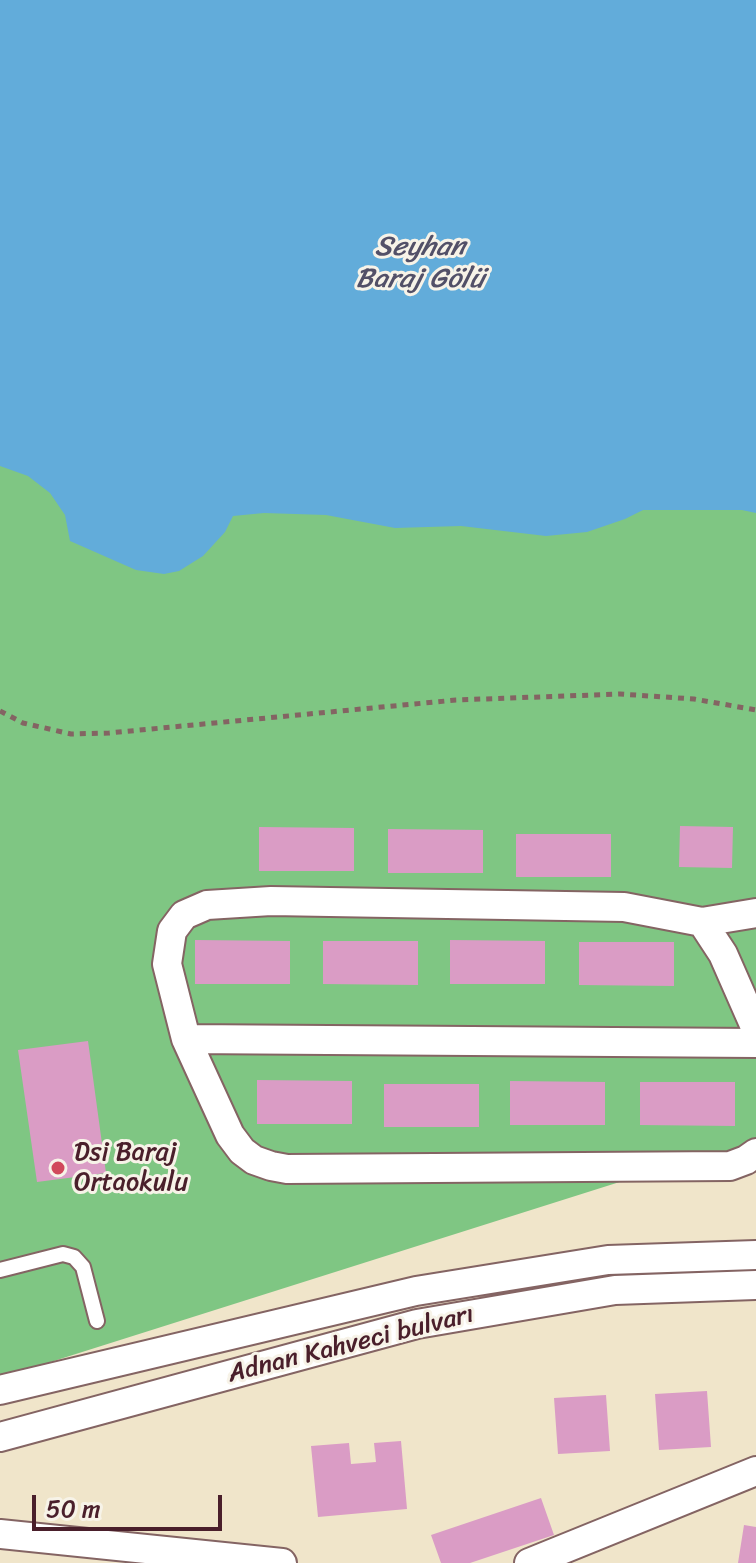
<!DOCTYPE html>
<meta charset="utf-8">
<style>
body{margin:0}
#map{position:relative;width:756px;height:1563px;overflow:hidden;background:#f0e5ca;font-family:Sriracha,sans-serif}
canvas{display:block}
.scale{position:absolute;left:32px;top:1495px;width:190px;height:36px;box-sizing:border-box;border:4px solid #4a1f2b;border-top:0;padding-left:10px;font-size:24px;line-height:28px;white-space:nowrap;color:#4a1f2b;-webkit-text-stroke:6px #f7f3e8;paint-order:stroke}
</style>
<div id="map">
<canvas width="756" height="1563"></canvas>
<div class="scale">50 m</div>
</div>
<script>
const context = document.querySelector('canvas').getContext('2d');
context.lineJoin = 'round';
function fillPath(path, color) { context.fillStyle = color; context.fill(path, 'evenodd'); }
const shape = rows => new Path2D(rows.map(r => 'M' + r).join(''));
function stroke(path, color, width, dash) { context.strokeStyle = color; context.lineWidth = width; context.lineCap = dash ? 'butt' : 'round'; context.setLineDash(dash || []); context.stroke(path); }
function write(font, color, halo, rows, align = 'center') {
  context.font = font + ' Sriracha,sans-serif'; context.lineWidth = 6; context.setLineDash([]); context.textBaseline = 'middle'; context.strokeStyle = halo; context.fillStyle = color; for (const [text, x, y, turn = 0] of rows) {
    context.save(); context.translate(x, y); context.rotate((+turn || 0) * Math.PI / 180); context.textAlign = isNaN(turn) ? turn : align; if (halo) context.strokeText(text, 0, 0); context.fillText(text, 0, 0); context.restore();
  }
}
const green = shape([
 [0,0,756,0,756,1171,667,1167,0,1378]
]);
const water = shape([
 [0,0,756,0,756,513,742,510,643,510,625,519,587,532,546,536,461,526,395,528,326,515,264,513,233,516,225,532,203,556,179,571,164,574,136,570,70,541,65,515,50,493,28,476,0,466]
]);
const building = shape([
 [680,826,733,827,732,868,679,867],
 [259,827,354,828,354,871,259,871],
 [388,829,483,830,483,873,388,873],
 [516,834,611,834,611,877,516,877],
 [195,940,290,941,290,984,195,984],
 [450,940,545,941,545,984,450,984],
 [323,941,418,941,418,985,323,984],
 [579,942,674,942,674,986,579,985],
 [88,1041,106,1173,37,1182,18,1050],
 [257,1080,352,1081,352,1124,257,1124],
 [510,1081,605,1082,605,1125,510,1125],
 [640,1082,735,1082,735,1126,640,1125],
 [384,1084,479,1084,479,1127,384,1127],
 [707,1391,711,1447,659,1450,655,1394],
 [606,1395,610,1451,558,1454,554,1398],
 [401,1441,407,1509,318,1517,311,1446,349,1443,351,1464,376,1462,374,1443],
 [541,1498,554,1535,470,1563,441,1563,431,1535],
 [744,1525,756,1527,756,1563,738,1563]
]);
const path = shape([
 [0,711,23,723,71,734,109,733,456,700,620,694,694,699,756,710]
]);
const service = shape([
 [0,1270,63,1254,74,1257,83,1267,97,1321]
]);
const minor = shape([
 [702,922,723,954,756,1029],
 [186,1039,167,964,172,931,184,915,207,905,271,901,624,907,702,922,756,913],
 [756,1043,186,1039,230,1135,242,1151,254,1160,271,1166,287,1169,730,1166,746,1160,756,1153],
 [0,1390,416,1291,608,1260,756,1255],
 [0,1437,417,1324,615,1290,756,1285],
 [0,1534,282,1563],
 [529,1563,756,1471]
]);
const markers = [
 [58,1168,8,"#d1495b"]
];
const poiNames = [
 ["Dsi Baraj",74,1153],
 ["Ortaokulu",74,1183]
];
const streetNames = [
 ["Adnan Kahveci bulvarı",351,1345,-14]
];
const waterNames = [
 ["Seyhan",420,248],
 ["Baraj Gölü",420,280]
];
fillPath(green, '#7fc683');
fillPath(water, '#62acda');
fillPath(building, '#da9cc5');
stroke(service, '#846463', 18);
stroke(minor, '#846463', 32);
stroke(path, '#846463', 5, [6, 6]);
stroke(service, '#fff', 14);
stroke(minor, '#fff', 28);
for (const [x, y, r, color] of markers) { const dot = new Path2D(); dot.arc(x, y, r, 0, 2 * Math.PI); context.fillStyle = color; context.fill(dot); stroke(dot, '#f7f3e8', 3); }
write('26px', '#4a1f2b', '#f7f3e8', poiNames, 'left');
write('26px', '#4a1f2b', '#f7f3e8', streetNames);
write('italic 28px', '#525068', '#f7f3e8', waterNames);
</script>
